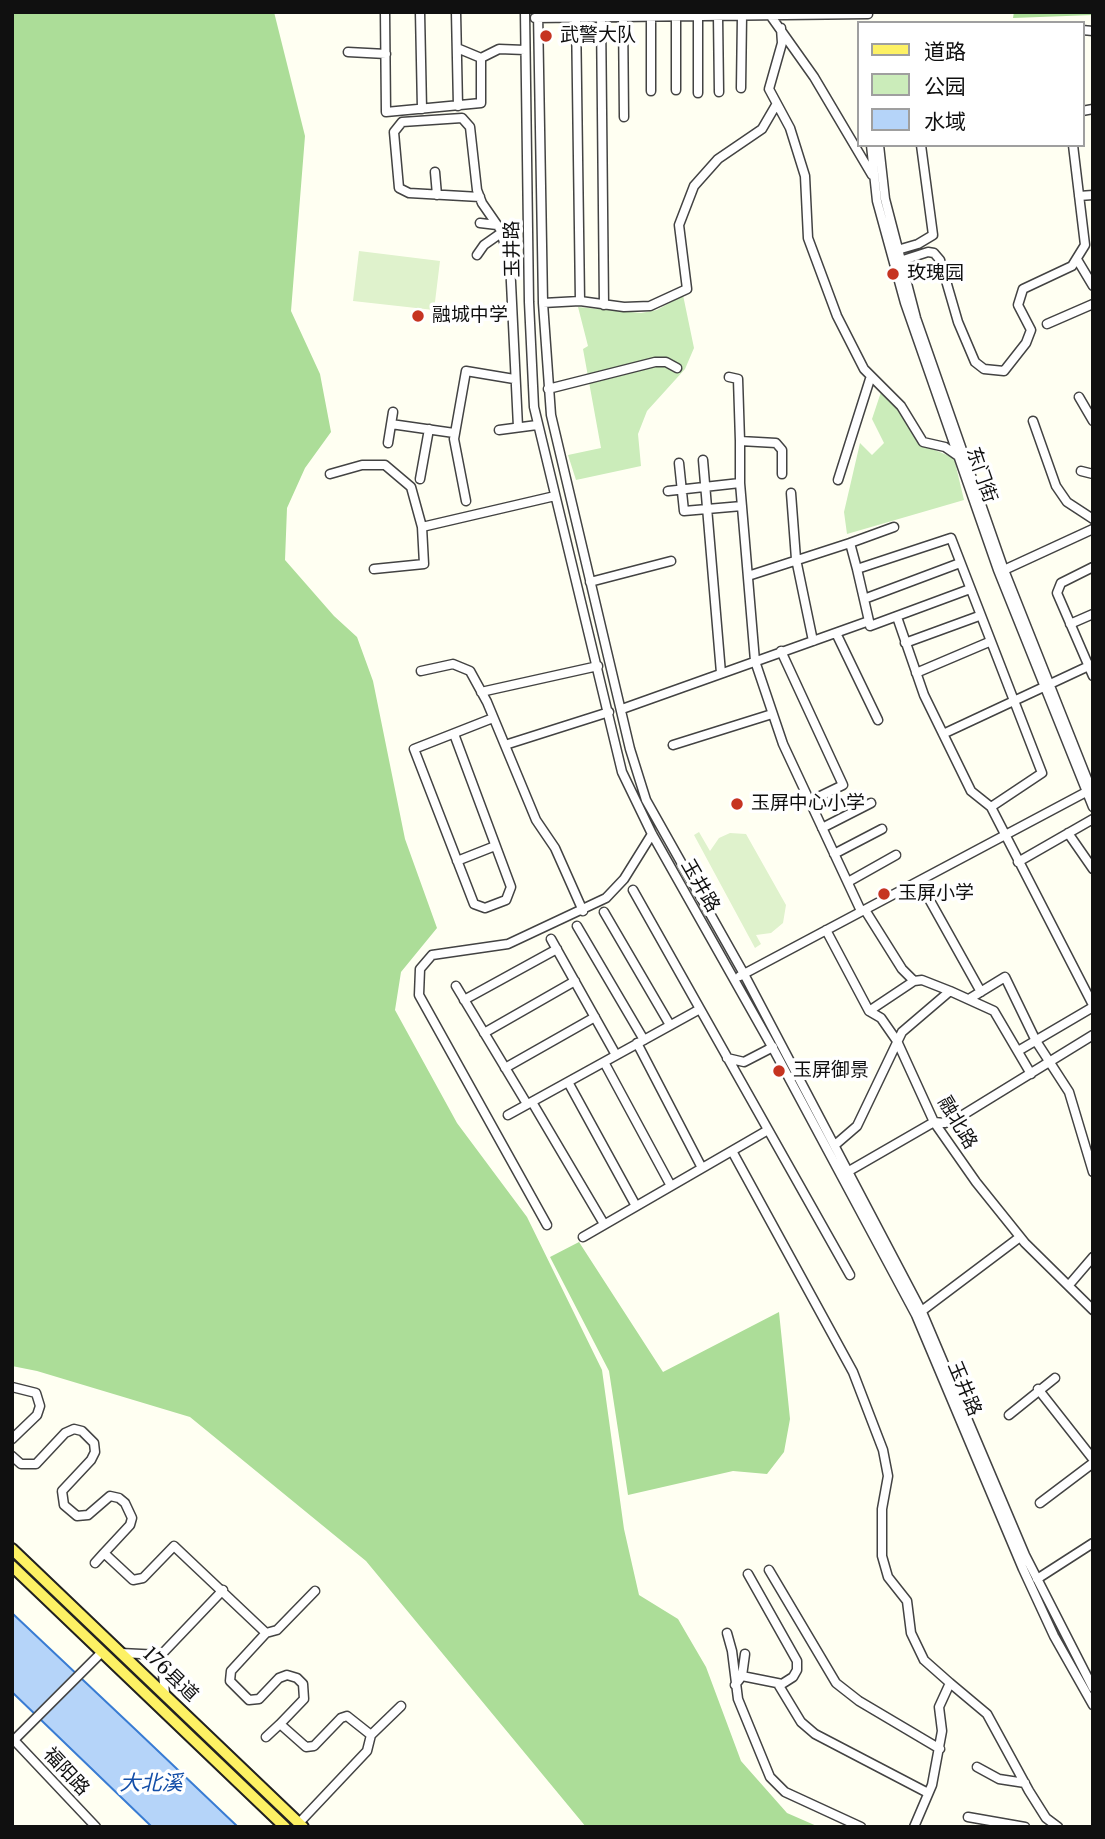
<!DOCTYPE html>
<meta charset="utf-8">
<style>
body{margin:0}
#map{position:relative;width:1105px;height:1839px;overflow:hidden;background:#fffff2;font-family:"Libre Baskerville","Noto Sans SC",serif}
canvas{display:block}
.frame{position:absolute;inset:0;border:14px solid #101010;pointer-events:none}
.legend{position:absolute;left:857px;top:21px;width:228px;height:126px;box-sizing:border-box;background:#fff;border:2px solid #9f9f9f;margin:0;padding:9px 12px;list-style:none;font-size:21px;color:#101010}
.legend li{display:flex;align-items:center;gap:14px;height:35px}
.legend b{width:35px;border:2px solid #9f9f9f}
</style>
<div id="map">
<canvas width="1105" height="1839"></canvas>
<div class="frame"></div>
<ul class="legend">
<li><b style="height:9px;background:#fdf164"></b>道路</li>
<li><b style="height:19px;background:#cbecba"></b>公园</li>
<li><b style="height:19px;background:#b5d4f9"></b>水域</li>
</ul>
</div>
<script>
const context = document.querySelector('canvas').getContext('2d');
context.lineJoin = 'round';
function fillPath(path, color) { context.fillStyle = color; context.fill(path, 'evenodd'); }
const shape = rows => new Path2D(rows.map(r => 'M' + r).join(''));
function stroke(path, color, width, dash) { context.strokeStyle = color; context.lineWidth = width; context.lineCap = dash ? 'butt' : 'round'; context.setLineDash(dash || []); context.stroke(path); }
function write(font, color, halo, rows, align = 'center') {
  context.font = font + ' "Libre Baskerville","Noto Sans SC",serif'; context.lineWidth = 7; context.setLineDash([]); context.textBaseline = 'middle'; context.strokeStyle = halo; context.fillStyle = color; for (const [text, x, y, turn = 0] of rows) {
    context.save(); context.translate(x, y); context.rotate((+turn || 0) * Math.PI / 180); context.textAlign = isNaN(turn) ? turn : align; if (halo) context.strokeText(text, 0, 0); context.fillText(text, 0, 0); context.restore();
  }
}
const green = shape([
 [683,295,694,348,685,369,647,411,638,434,641,466,576,480,568,455,601,448,583,349,588,346,578,307,641,313,657,310],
 [882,389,925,446,954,458,964,500,847,534,844,512,860,443,872,455,884,443,872,419]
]);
const forest = shape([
 [12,12,274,12,305,136,291,311,320,374,331,432,305,468,287,508,285,560,334,616,357,637,373,681,405,839,437,928,401,972,395,1010,457,1123,527,1217,602,1370,624,1529,639,1595,678,1619,706,1667,741,1761,787,1813,819,1827,586,1827,366,1561,190,1417,37,1371,12,1366],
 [1014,12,1093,12,1093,15,1013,18],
 [579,1242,663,1372,779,1312,790,1419,784,1452,767,1474,733,1471,628,1495,609,1371,550,1257]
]);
const pitch = shape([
 [359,251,440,261,434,310,353,301],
 [699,832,710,851,719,838,730,833,746,834,786,905,783,923,771,933,756,935,761,944,755,948,694,835]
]);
const water = shape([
 [12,1613,136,1730,238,1827,152,1827,12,1692,12,1613]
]);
const minor = shape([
 [385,12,386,112,481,103,481,58,499,49,525,50],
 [420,12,422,109],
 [456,12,458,106],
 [525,12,529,302,534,407,622,772,652,834,775,1052,916,1315,1023,1569,1054,1636,1093,1705],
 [538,12,543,303,551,415,630,749,646,800,744,974,922,1312,1025,1555,1093,1688],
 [623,12,624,117],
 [576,14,580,301],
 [601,14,604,305],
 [770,15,814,77,872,175],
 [718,16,719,92],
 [535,18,868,14],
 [781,28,782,43,769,89,790,128,805,176,808,238,837,316,864,369,901,406,923,442,945,447,958,456],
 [1082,30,1093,31],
 [457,48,481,58],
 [348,52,386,54],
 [741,88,742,16],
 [676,90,676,12],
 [651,91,651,12],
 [698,93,698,17],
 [1082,111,1093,109],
 [871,145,877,201,905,303,998,570,1093,807],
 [879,145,885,199,916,318,1004,570,1093,794],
 [435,172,437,195],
 [1079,196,1093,195],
 [480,197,409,193,399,188,394,132,402,122,462,118,470,127,477,190,482,203,500,229,510,262,518,427],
 [480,223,497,225],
 [894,251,918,244,933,235,921,145],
 [477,255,484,245,501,233],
 [1078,261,1093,286],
 [897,262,928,252,934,253,940,260,958,322,975,362,984,369,1004,371,1026,343,1031,330,1018,305,1023,289,1072,266,1085,245,1073,145],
 [543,303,580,301,624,307,650,306,687,289,679,225,694,186,718,159,762,129,776,105],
 [1047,324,1093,304],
 [729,377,738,379,740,441],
 [548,389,655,362,666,362,677,368],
 [1079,397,1093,421],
 [1033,421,1056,486,1067,502,1093,519],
 [391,424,454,433],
 [499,430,537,425],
 [388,443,393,412],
 [703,460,721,673],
 [679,463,684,511,742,506],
 [1081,471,1093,474],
 [330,474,362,465,385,465,411,487,422,527,424,564,374,569],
 [782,474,782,450,776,443,740,441,740,483,755,661,783,744,861,911],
 [420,479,429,429],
 [838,480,870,379],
 [668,491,740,483],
 [791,493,796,559,813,641],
 [466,501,454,439,466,371,514,379],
 [422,527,555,496],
 [1093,567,1061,583,1057,593,1093,676],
 [857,569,850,543,894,527],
 [1004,570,1093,529],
 [748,576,850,543],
 [590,582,671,561],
 [864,599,960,563],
 [897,617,924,695,971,791,991,807,1093,1005],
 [869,621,870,626,970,589],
 [1070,624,1093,614],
 [836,633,878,720],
 [905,643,979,616],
 [781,651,843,785,810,801],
 [421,671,453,664,470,671,487,702,536,820,555,848,583,911],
 [916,673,989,642],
 [481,692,598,666],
 [622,709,869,621,857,569,951,538,1042,773,991,807],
 [454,734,511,887,506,900,485,908,474,904,414,749,493,718],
 [943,734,1093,664],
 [505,745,609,712],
 [673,745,772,714],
 [822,828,871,803],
 [1068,833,1093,869],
 [834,854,882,829],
 [457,861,495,846],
 [1018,862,1093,819],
 [919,881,981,992],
 [848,882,896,855],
 [633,890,850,1275],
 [865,910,902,969,914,981,922,980,950,991],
 [604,912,670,1025],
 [577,926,644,1040],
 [826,930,869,1011,881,1018,897,1041,934,1122,976,1182,1025,1243,1093,1310],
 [551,939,616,1055],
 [740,976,1088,791],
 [456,986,527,1104],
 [969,999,1005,977,1036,1041,1069,1092,1093,1172],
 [464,1000,557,949],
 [869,1011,914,981],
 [484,1033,575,981],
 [637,1043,702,1168],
 [1018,1051,1093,1007],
 [727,1058,744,1062,773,1047],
 [604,1062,671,1186],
 [505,1068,595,1017],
 [568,1082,636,1206],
 [532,1102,604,1224],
 [508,1115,700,1009],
 [835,1145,857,1126,902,1032,950,991,994,1011,1031,1074],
 [732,1151,853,1372,883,1450,888,1476,882,1509,882,1556,888,1577,907,1601,911,1633,924,1660,950,1683],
 [849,1171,934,1122,945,1123,958,1118,1093,1035],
 [547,1225,419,995,420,969,432,955,508,944,606,898,624,879,652,834],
 [583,1237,768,1130],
 [1069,1285,1093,1257],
 [919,1313,1020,1237],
 [12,1387,36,1393,40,1406,37,1415,12,1439],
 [1038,1389,1093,1459],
 [1009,1415,1055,1378],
 [12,1456,21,1464,36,1464,65,1433,74,1429,82,1431,94,1443,95,1452,91,1460,62,1491,64,1505,77,1516,88,1515,110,1496,119,1498,125,1503,132,1518,130,1525,104,1553,133,1580,143,1578,174,1546,266,1633],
 [1040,1503,1093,1463],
 [95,1563,104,1553],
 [769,1570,836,1683,859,1701,940,1749],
 [1037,1579,1093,1543],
 [315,1591,277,1630,266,1633,231,1671,230,1681,249,1700,259,1699,279,1678,287,1675,297,1678,303,1684,304,1699,280,1724,306,1747,314,1746,341,1718,347,1716,371,1735],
 [727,1633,732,1651,738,1699,770,1777,785,1792,861,1827],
 [121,1653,161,1655,223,1590],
 [161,1655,165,1693],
 [742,1676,745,1654],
 [778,1684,801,1722,815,1734,928,1793],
 [735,1685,742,1676,782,1684,793,1677,797,1670,797,1661,748,1574],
 [266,1737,280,1724],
 [12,1738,96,1827],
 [12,1742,102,1652],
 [977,1767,999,1779,1025,1783],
 [968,1817,1025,1827],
 [299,1823,367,1751,371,1735,401,1706],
 [914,1827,932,1785,942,1731,939,1707,950,1683,987,1714,1029,1791,1046,1818,1058,1827]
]);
const major = shape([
 [12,1549,303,1827],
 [12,1566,285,1827]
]);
const markers = [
 [546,36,7,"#c63421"],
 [893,274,7,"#c63421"],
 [418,316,7,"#c63421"],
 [737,804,7,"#c63421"],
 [884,894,7,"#c63421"],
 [779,1071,7,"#c63421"]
];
const poiNames = [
 ["武警大队",560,36],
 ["玫瑰园",907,274],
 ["融城中学",432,316],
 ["玉屏中心小学",751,804],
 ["玉屏小学",898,894],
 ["玉屏御景",793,1071]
];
const streetNames = [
 ["玉井路",513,249,-91],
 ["东门街",981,475,71],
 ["玉井路",700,886,60],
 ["融北路",957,1123,59],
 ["玉井路",964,1389,67],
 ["176县道",170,1675,44],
 ["福阳路",66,1772,47]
];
const waterNames = [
 ["大北溪",151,1784]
];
fillPath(green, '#cbecba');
fillPath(forest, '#acdd98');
fillPath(pitch, '#dff2cc');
fillPath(water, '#b5d4f9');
stroke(water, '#397cd3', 2);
stroke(minor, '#434343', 11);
stroke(major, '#212121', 14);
stroke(minor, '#fff', 8);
stroke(major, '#fdf164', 10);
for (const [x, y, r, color] of markers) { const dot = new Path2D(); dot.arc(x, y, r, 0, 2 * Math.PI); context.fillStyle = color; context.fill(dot); stroke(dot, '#fff', 2.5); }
write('19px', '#101010', '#fff', poiNames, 'left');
write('19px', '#101010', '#fff', streetNames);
write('italic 21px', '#134ea8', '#fff', waterNames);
</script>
